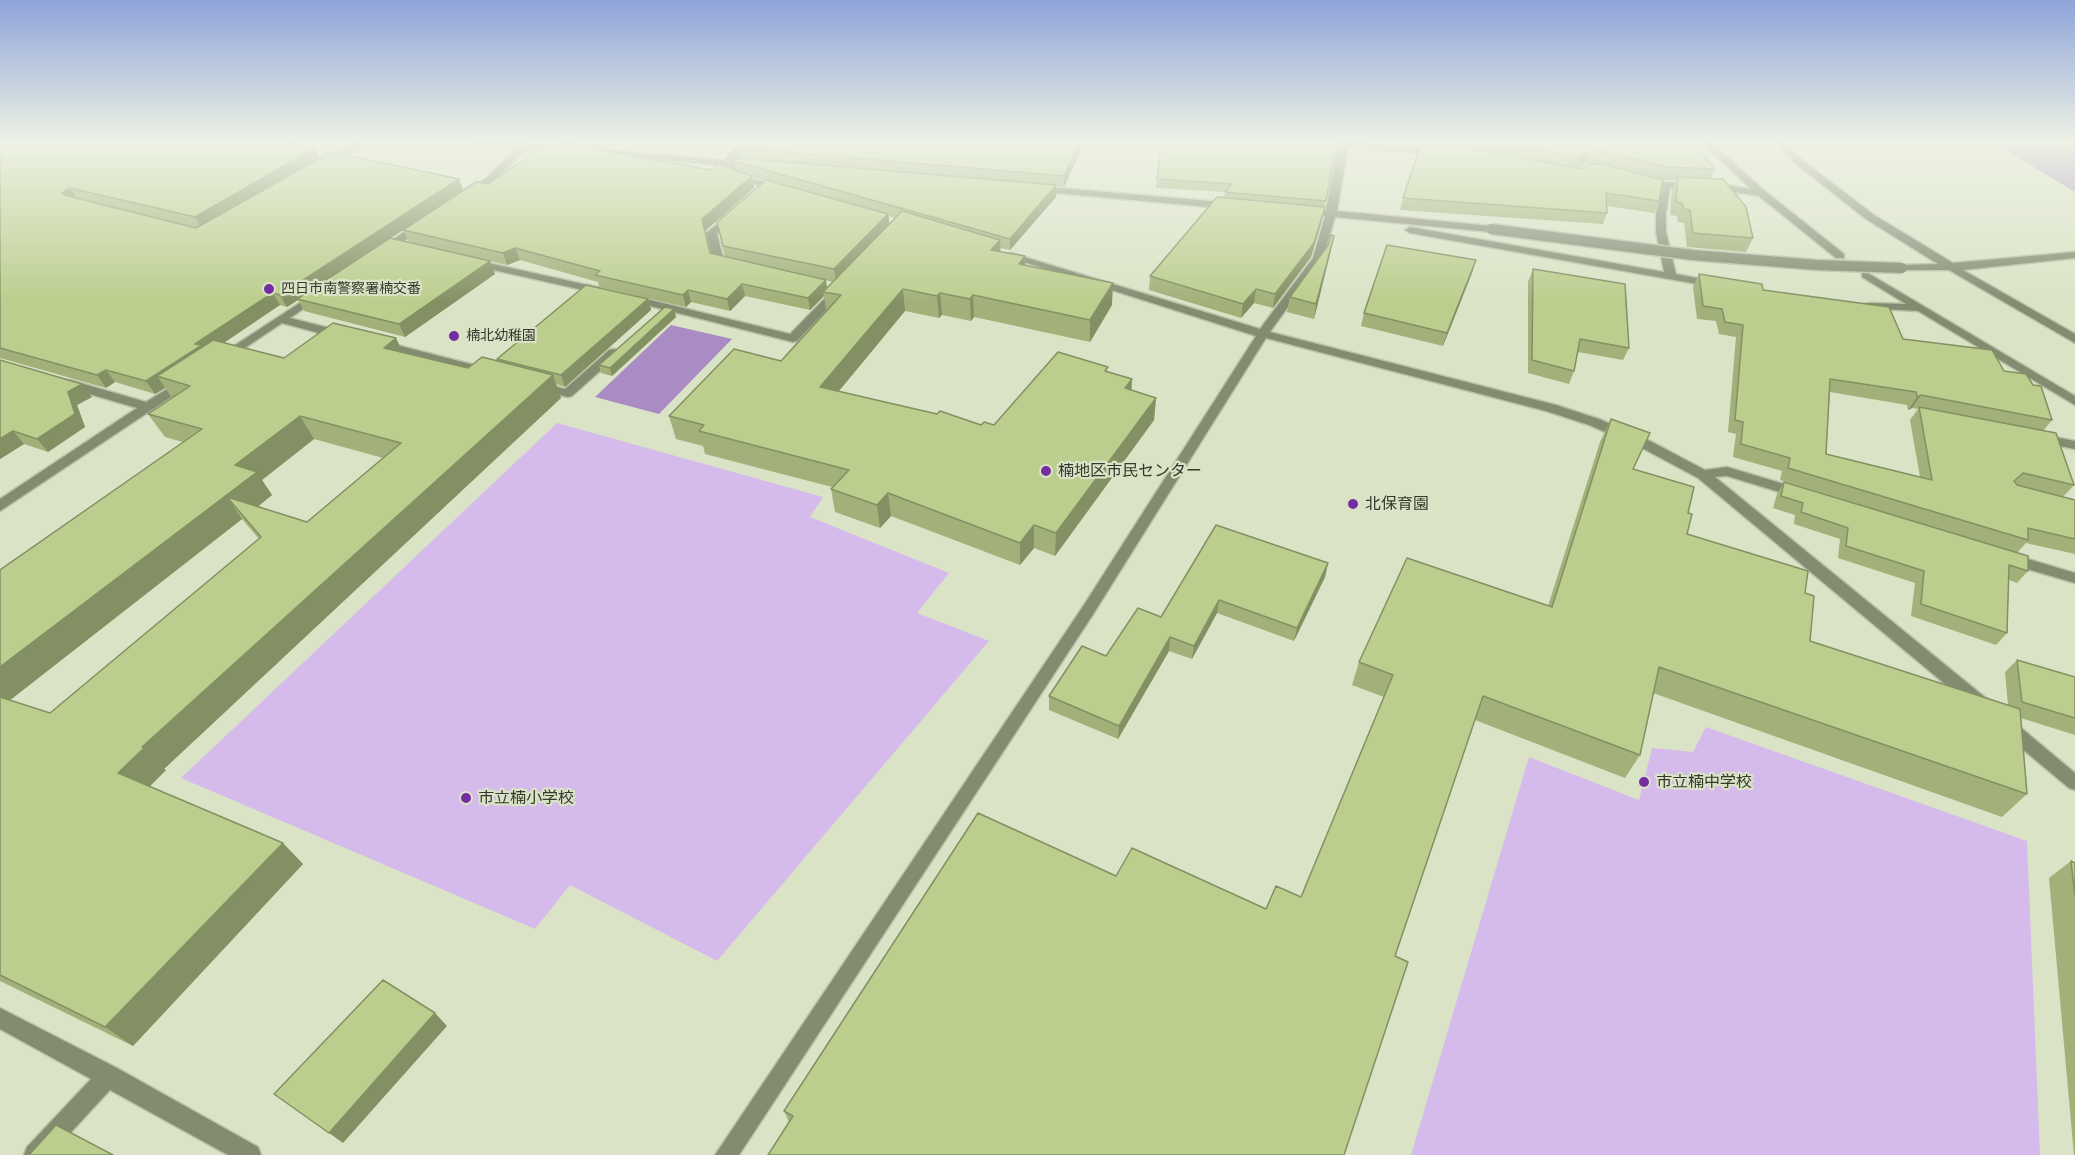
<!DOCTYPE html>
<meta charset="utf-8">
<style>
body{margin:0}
canvas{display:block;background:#dae3c6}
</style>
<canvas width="2075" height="1155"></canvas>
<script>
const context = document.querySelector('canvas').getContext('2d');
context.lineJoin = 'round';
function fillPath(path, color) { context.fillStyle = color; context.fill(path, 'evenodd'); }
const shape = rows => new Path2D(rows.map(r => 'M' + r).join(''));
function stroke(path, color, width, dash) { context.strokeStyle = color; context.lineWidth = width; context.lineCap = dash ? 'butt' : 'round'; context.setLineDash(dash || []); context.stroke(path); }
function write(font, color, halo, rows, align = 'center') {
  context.font = font + ' "Noto Sans","Noto Sans JP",sans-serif'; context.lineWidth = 4.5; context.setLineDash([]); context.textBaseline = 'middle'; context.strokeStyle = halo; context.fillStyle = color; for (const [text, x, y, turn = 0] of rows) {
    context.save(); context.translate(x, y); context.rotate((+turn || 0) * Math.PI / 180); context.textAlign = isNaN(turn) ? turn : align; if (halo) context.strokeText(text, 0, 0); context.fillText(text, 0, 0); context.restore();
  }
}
const green = shape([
 [557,423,823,497,810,517,949,573,917,613,989,641,717,961,570,885,535,929,181,778],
 [1706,727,2027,841,2040,1155,1411,1155,1529,757,1639,800,1652,748,1693,752]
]);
const water = shape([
 [1991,141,2075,141,2075,192],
 [671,325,732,339,659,414,595,397]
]);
const minor = shape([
 [358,141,370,141,330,165,322,163,358,141],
 [464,141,501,141,562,146,567,149,562,152,527,149,494,182,468,197,464,196,464,192,486,178,517,148,469,144,464,141],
 [741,141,751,141,734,161,746,164,738,167,733,174,784,187,784,191,724,177,722,175,729,166,598,155,593,152,598,149,725,160,741,141],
 [1339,141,1437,149,1442,152,1437,155,1348,147,1337,211,1491,226,1496,229,1491,232,1335,217,1323,258,1270,332,1556,405,1599,419,1652,442,1705,470,1727,467,1804,490,1806,493,1799,498,1727,476,1715,477,1987,699,1989,704,1987,709,1981,711,1975,709,1698,478,1642,448,1589,425,1546,411,1266,338,1092,616,739,1155,715,1155,1082,608,1256,336,1002,255,1011,253,1260,329,1313,258,1325,216,1316,213,1326,210,1339,141],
 [1700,141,1710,141,1766,192,1844,254,1844,258,1836,258,1759,196,1721,190,1670,188,1666,213,1666,232,1676,274,1718,282,1720,284,1714,287,1410,233,1405,230,1410,227,1664,272,1656,232,1656,213,1661,191,1657,187,1638,182,1638,178,1661,182,1721,184,1751,189,1700,141],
 [1773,141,1783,141,1802,160,1874,215,1953,263,2075,252,2075,258,1963,270,2075,334,2075,343,1949,270,1898,270,1898,266,1902,265,1938,264,1866,219,1796,164,1773,141],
 [1037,186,1232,203,1237,206,1232,209,1033,191,1033,187,1037,186],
 [733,212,737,213,737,217,717,234,724,261,735,265,729,268,714,263,706,233,733,212],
 [419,222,428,224,387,253,379,253,379,249,419,222],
 [475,260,601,288,607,291,601,294,471,265,470,263,475,260],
 [1866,272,2075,396,2075,405,1918,311,1865,308,1865,304,1869,303,1906,304,1862,277,1862,273,1866,272],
 [839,287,843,288,843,292,797,341,793,342,626,300,624,298,630,295,790,334,835,288,839,287],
 [318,291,322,292,322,296,290,318,345,332,345,338,341,339,282,323,227,360,219,360,217,357,318,291],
 [385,342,490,369,492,372,486,376,381,349,381,343,385,342],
 [613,349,617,350,617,356,572,396,568,397,539,390,533,386,539,382,565,389,609,350,613,349],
 [185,378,191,382,189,385,0,511,0,499,137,408,62,386,62,380,70,380,146,402,185,378],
 [2039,434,2075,441,2075,449,2034,441,2032,438,2039,434],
 [2008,553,2075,573,2075,583,2003,562,2001,558,2003,554,2008,553],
 [2008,720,2014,722,2075,773,2075,790,2069,788,2002,732,2000,727,2002,722,2008,720],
 [0,1008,117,1068,258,1147,261,1155,228,1155,110,1090,50,1155,24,1155,27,1147,91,1079,0,1029,0,1008]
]);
const minorBridge = shape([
 [1491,229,1692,255,1817,265,1902,268]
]);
const wall = shape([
 [0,141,320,158,463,190,488,184,567,143,566,141,620,141,612,148,598,147,599,150,711,170,736,171,734,161,740,158,738,148,1085,141,1064,187,1056,186,1056,197,1010,250,1000,248,1000,252,1025,256,1025,265,1112,305,1090,342,974,317,971,321,942,315,939,318,905,311,839,391,981,425,994,425,1108,372,1132,390,1156,398,1154,420,1055,556,1034,548,1020,565,891,516,880,528,835,512,831,489,832,487,705,454,703,446,676,439,669,416,781,361,826,311,824,296,810,310,745,296,730,311,691,302,686,307,599,287,598,282,520,260,507,265,490,261,495,274,405,337,304,311,298,300,287,307,280,305,275,308,224,343,284,358,403,352,468,368,498,361,497,359,648,299,651,310,565,387,556,384,561,398,164,769,166,770,149,787,303,864,133,1046,0,981,0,570,183,442,165,437,148,414,172,398,165,388,155,394,115,382,106,388,0,358],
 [752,177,765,181,717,222,725,257,710,253,705,231,754,188],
 [149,216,197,228,196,228],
 [889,216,895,218,889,223],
 [403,230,409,242,391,238],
 [826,280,832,282,827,287],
 [314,439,383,458,307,522,258,507,272,495,262,480],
 [242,519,259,539,50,713,10,700],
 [1337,141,1322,220,1311,257,1273,308,1254,303,1241,318,1149,290,1150,276,1224,198,1225,192,1156,188,1157,179],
 [1423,141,1692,141,1715,169,1710,179,1753,238,1746,252,1687,247,1684,223,1678,222,1677,216,1670,215,1672,190,1676,180,1662,180,1659,201,1654,213,1607,206,1607,213,1603,224,1400,210,1403,198],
 [1584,165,1589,165,1581,169,1577,168],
 [1331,250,1314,319,1287,312,1290,297],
 [1476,260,1472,273,1443,346,1361,326,1364,313],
 [1533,269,1629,348,1623,360,1578,352,1574,371,1569,384,1528,373,1528,282],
 [1699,274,1763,290,1903,339,2004,371,2052,420,2043,431,2074,485,2063,497,2075,500,2075,554,2026,543,2017,553,2028,571,2017,583,2009,580,2007,633,1996,645,1911,616,1915,583,1838,558,1840,539,1794,524,1795,515,1773,508,1777,494,1784,482,1869,507,1780,480,1782,471,1733,457,1736,434,1728,432,1736,337,1719,334,1716,321,1697,319,1693,287],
 [1830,392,1907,405,1908,410,1912,408,1918,409,1910,420,1920,477,1826,454],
 [674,309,676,317,612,376,601,373,599,365],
 [0,360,92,397,77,405,85,427,48,452,24,444,0,459],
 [1611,419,1633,469,1688,513,1687,534,1805,593,1810,641,2008,705,2005,672,2017,660,2075,677,2075,735,2021,718,2027,794,2002,817,1653,693,1640,755,1625,778,1475,720,1395,956,789,1122,784,1111,1116,876,1266,909,1301,897,1384,697,1352,685,1359,662,1548,606,1600,442],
 [1328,563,1325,577,1294,641,1217,613,1192,659,1169,651,1118,739,1049,710,1049,696,1161,617],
 [2071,861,2075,863,2075,1155,2074,1155,2049,878]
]);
const shadedWall = shape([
 [610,141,620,141,612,148],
 [1080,141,1085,141,1064,187,1064,176],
 [315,148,321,160,202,229,195,217],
 [1589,152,1584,165,1575,170,1579,157],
 [752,176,754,188,705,231,702,219],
 [459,179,463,190,299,299,297,299,298,300,287,307,280,295],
 [1056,185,1056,197,1010,250,1010,239],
 [70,188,78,200,70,204,62,193],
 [1325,207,1322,220,1311,257,1273,308,1275,294],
 [888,214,890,227,836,283,834,269],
 [1334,236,1331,250,1314,319,1316,304],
 [1000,240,1001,261,991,250],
 [515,248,520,260,507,265,503,253],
 [1025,256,1025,278,1019,264],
 [1476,260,1472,273,1443,346,1447,333],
 [490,261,495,274,405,337,399,324],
 [826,280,827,292,823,292,824,296,810,310,808,298],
 [1113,283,1112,305,1090,342,1090,320],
 [742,284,745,296,730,311,727,299],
 [903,289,905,311,824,409,820,387],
 [1256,289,1254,303,1241,318,1243,304],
 [688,290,691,302,686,307,683,295],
 [273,293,280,305,207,354,157,376,165,388,155,394,146,381,195,344],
 [940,293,942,315,939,318,937,296],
 [973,295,974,317,971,321,970,299],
 [648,299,651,310,565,387,561,375],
 [674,309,676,317,612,376,610,368],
 [396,338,407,361,384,348],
 [106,370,115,382,106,388,97,375],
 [553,375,561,398,164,769,166,770,140,796,118,773,142,747],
 [1132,379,1131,402,1125,388],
 [82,384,92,397,77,405,85,427,48,452,37,439,68,392],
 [1921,395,1912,408,1908,410,1917,397],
 [1156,398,1154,420,1055,556,1056,533],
 [300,416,314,439,262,480,272,495,244,517,227,497,242,519,0,708,0,667,235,465],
 [13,431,24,444,0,459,0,439],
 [888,493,891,516,880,528,877,505],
 [1034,525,1034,548,1020,565,1020,543],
 [1328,563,1325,577,1294,641,1297,628],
 [1219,600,1217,613,1192,659,1194,646],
 [1170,637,1169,651,1118,739,1119,726],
 [283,843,303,864,133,1046,105,1027],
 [435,1013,447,1026,343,1143,329,1133]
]);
const building = shape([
 [4,141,280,141,315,148,195,217,70,188,62,193,64,195,196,228,331,152,459,179,280,295,273,293,268,296,195,344,202,345,146,381,106,370,97,375,0,348,0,142,4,141],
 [747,141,1080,141,1064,176,738,148,747,141],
 [1162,141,1337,141,1326,201,1225,192,1232,184,1157,179,1162,141],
 [1493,141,1692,141,1715,169,1667,167,1604,152,1589,152,1579,157,1493,141],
 [550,142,597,146,593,149,711,170,718,164,752,176,702,219,710,253,826,280,808,298,742,284,727,299,688,290,683,295,595,275,600,271,515,248,503,253,403,230,476,182,488,184,550,142],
 [1421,144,1473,149,1581,169,1591,164,1603,164,1663,180,1659,201,1606,193,1607,213,1403,198,1421,144],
 [737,158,1056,185,1010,239,734,161,737,158],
 [1678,177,1723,179,1746,207,1753,238,1693,233,1690,210,1684,209,1682,203,1676,202,1678,177],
 [766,180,888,214,834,269,723,246,717,222,766,180],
 [1217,197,1325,207,1314,243,1275,294,1256,289,1243,304,1150,276,1217,197],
 [902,211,1000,240,991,250,1025,256,1019,264,1113,283,1090,320,973,295,970,299,940,293,937,296,903,289,820,387,937,414,940,411,981,425,984,422,994,425,1058,352,1108,367,1105,371,1132,379,1125,388,1156,398,1056,533,1034,525,1020,543,888,493,877,505,831,489,849,470,699,431,704,425,669,416,734,349,781,361,841,295,823,292,902,211],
 [1331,235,1334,236,1316,304,1290,297,1328,245,1331,235],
 [390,238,490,261,399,324,297,299,390,238],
 [1387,245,1476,260,1447,333,1364,313,1387,245],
 [1533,269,1625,284,1629,348,1580,339,1574,371,1532,360,1533,269],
 [1699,274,1762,284,1763,290,1889,307,1903,339,1992,350,2004,371,2026,374,2033,385,2041,386,2052,420,1921,395,1917,397,1916,392,1830,379,1826,454,1932,480,1919,407,2056,433,2074,485,2023,473,2014,481,2017,485,2075,500,2075,539,2028,528,2028,540,1788,468,1790,458,1741,444,1743,422,1735,420,1743,325,1725,322,1722,309,1703,306,1699,274],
 [586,285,648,299,561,375,497,359,586,285],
 [665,307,674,309,610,368,599,365,665,307],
 [333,323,396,338,384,348,468,368,482,357,553,375,142,747,144,748,118,773,283,843,105,1027,0,975,0,697,50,713,261,537,227,497,307,522,401,443,300,416,235,465,257,472,0,667,0,570,202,429,148,414,190,386,157,376,213,340,284,358,333,323],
 [0,360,82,384,68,392,75,414,37,439,13,431,0,439,0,360],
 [1611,419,1650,433,1633,469,1694,487,1688,513,1692,514,1687,534,1808,571,1805,593,1814,596,1810,641,2020,709,2027,794,1659,667,1640,755,1483,696,1395,956,1408,962,1344,1155,768,1155,793,1116,784,1111,978,813,1116,876,1132,848,1266,909,1276,886,1301,897,1393,675,1359,662,1407,558,1552,607,1611,419],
 [1784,482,2028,556,2028,571,2009,565,2007,633,1921,604,1924,571,1846,546,1848,528,1801,512,1803,503,1781,496,1784,482],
 [1216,525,1328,563,1297,628,1219,600,1194,646,1170,637,1119,726,1049,696,1082,646,1106,656,1138,608,1161,617,1216,525],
 [2017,660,2075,677,2075,718,2022,702,2017,660],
 [2071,861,2075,863,2075,896,2071,861],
 [383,980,435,1013,329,1133,274,1094,383,980],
 [56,1125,113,1155,29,1155,56,1125]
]);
const markers = [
 [269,289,6,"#742ea1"],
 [454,336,6,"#742ea1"],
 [1046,471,6,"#742ea1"],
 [1353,504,6,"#742ea1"],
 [1644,782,6,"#742ea1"],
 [466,798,6,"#742ea1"]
];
const farPoinames = [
 ["四日市南警察署楠交番",281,289],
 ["楠北幼稚園",466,336]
];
const poiNames = [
 ["楠地区市民センター",1058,471],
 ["北保育園",1365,504],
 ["市立楠中学校",1656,782],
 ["市立楠小学校",478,798]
];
fillPath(green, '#d5bbec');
fillPath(water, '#aa8cc4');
stroke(minor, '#b9c1a7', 3);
fillPath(minor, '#838b71');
stroke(minorBridge, '#b9c1a7', 13, []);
stroke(minorBridge, '#838b71', 10);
fillPath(wall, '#a1b179');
fillPath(shadedWall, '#839063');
fillPath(building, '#bbce8d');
stroke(building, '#839063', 1.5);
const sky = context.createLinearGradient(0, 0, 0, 303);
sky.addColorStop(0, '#8fa4da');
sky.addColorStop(0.47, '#eef2e5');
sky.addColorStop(1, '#eef2e500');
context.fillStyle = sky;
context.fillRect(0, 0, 2075, 303);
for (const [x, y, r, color] of markers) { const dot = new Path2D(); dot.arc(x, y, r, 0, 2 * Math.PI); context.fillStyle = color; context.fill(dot); stroke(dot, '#dae3c6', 2); }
write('14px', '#35382d', '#dae3c6', farPoinames, 'left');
write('16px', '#35382d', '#dae3c6', poiNames, 'left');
</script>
